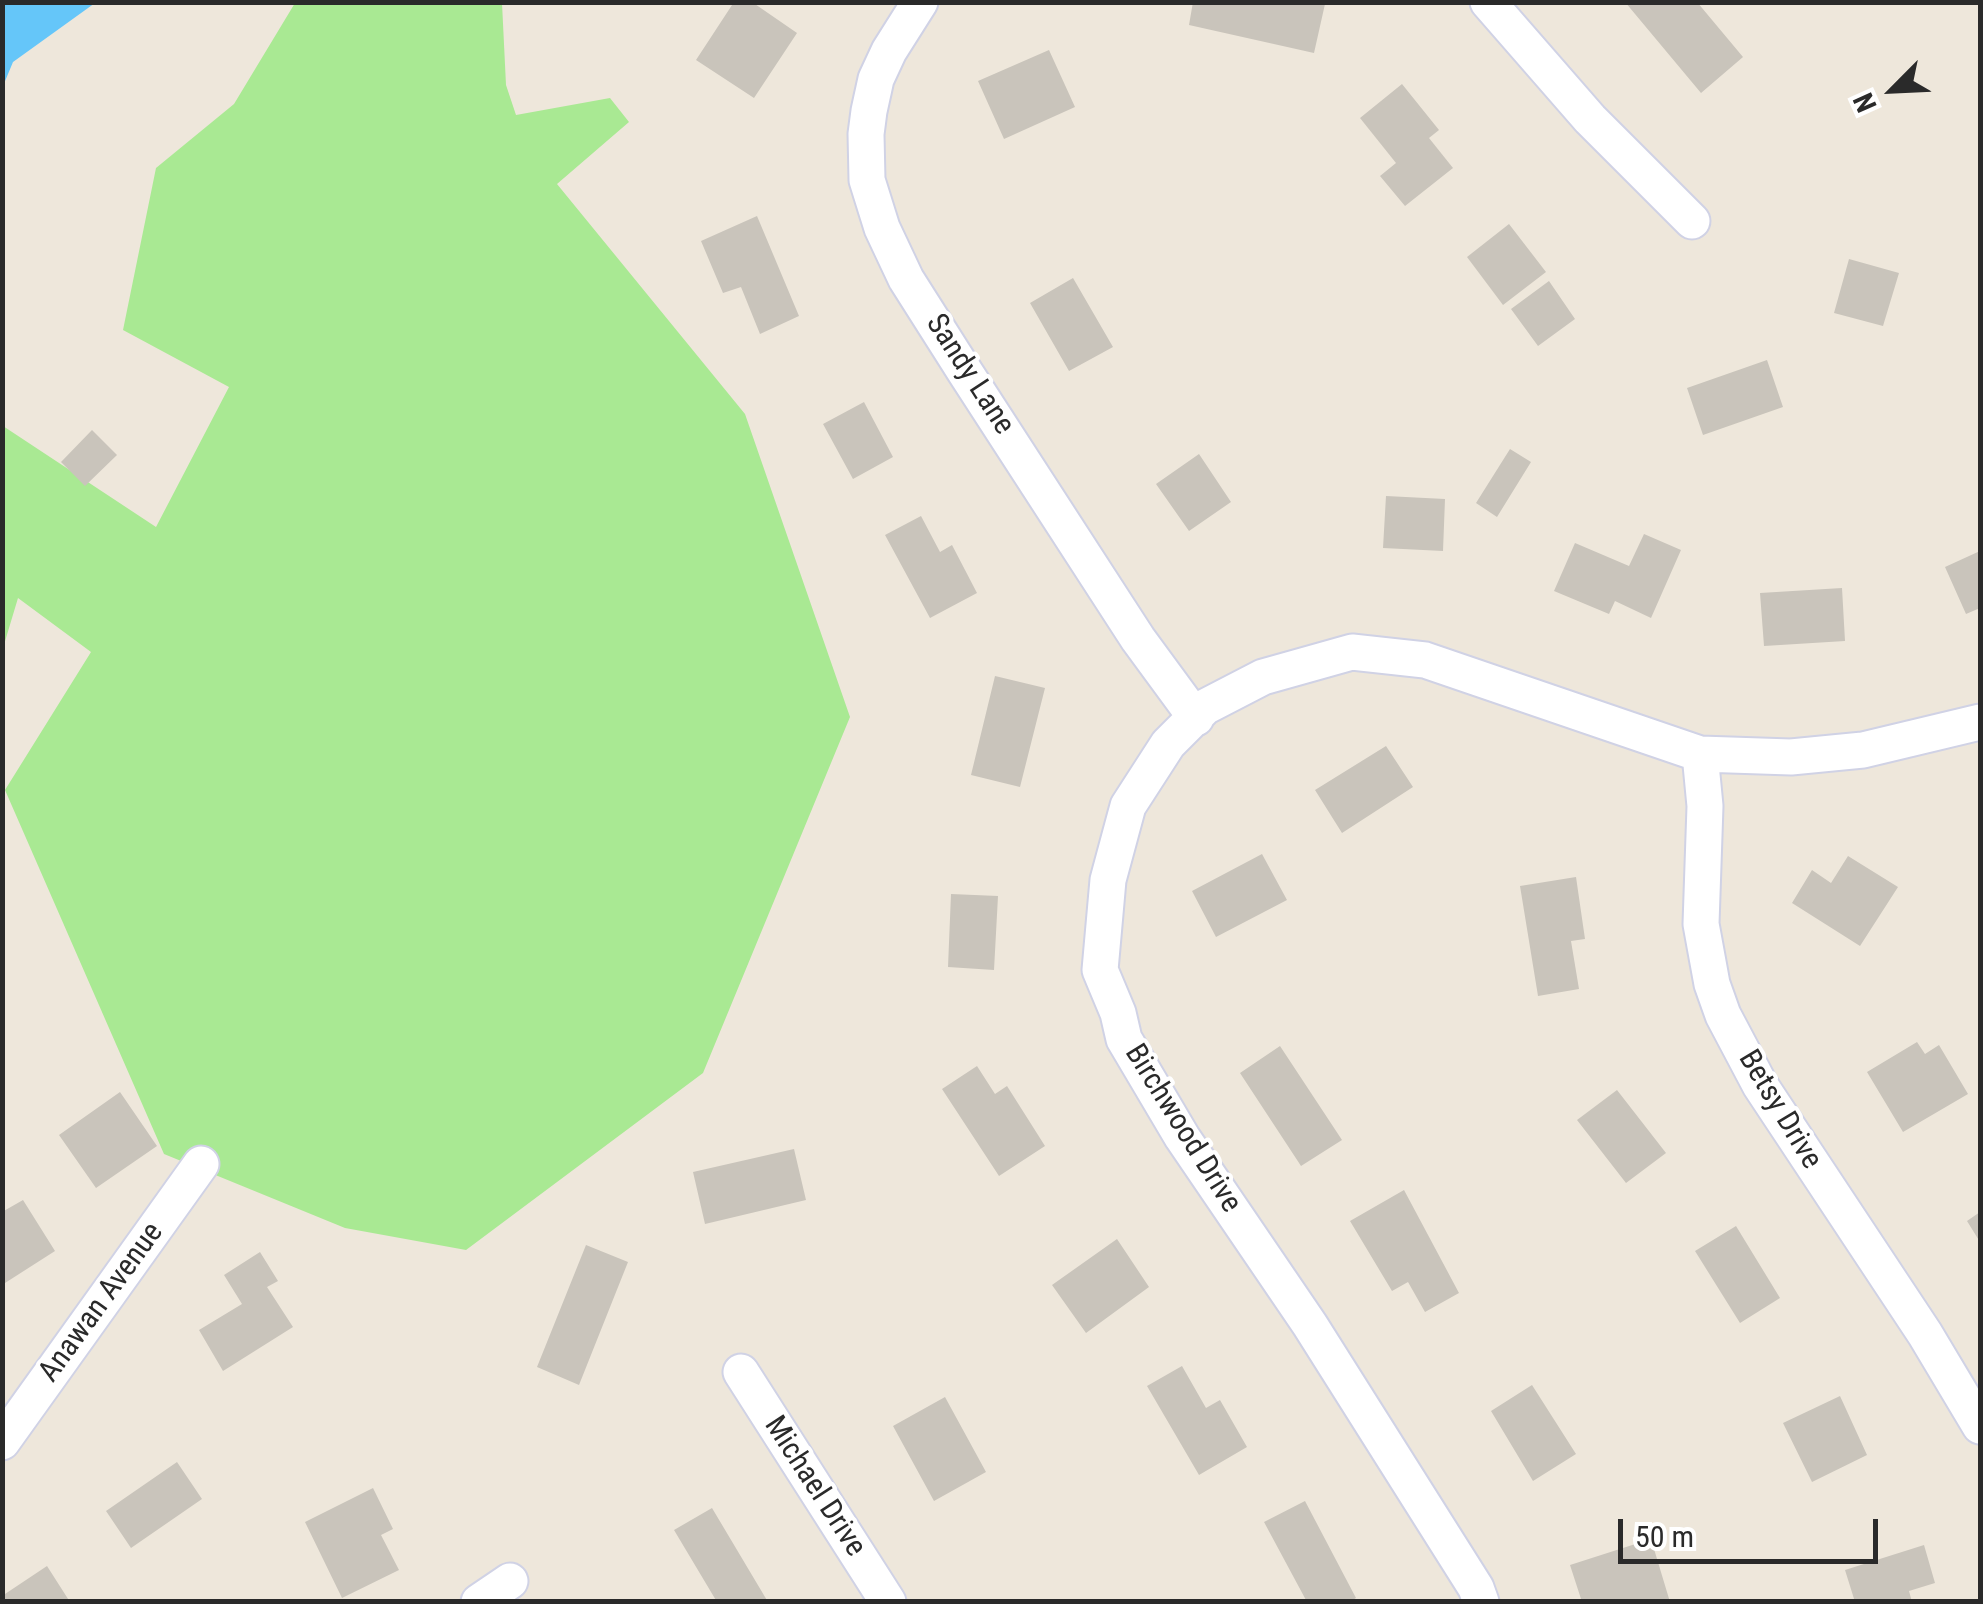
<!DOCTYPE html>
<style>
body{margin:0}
#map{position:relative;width:1983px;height:1604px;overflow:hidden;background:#eee7db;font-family:"Roboto Condensed",sans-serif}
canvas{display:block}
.frame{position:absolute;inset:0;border:5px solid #2a2a2a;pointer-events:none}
.north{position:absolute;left:1843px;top:40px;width:100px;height:100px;-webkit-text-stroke:8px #fff;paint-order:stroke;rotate:246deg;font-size:28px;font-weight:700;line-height:40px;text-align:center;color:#2a2a2a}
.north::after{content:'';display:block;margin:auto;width:35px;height:45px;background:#2a2a2a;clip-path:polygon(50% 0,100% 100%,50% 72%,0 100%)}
.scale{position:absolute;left:1618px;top:1519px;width:260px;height:45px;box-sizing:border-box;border:5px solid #2a2a2a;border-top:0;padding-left:12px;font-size:30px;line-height:35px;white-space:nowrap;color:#2a2a2a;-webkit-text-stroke:8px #fff;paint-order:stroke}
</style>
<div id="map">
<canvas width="1983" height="1604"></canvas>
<div class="frame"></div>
<div class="north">N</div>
<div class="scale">50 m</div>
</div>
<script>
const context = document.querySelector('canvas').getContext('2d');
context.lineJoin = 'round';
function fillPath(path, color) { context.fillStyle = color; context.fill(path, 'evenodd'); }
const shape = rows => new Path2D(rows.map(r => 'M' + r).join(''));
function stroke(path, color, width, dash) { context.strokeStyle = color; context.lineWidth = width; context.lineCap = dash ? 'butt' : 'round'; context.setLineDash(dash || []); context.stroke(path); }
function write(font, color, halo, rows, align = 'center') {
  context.font = font + ' "Roboto Condensed",sans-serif'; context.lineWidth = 8; context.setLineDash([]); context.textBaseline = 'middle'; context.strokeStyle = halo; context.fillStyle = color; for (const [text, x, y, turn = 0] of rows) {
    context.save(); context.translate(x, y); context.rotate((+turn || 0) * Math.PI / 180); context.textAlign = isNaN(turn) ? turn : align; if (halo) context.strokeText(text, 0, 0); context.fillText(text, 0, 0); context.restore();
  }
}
const green = shape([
 [295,3,502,3,506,85,516,115,610,98,629,122,557,184,745,414,850,717,703,1073,466,1250,345,1228,164,1154,5,790,91,652,18,598,3,648,3,426,156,527,229,387,123,330,156,168,234,104]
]);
const water = shape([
 [3,2,95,2,95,3,13,62,3,86]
]);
const building = shape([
 [734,2,752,2,797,33,754,98,696,60],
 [1193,2,1319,2,1325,4,1314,53,1189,25],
 [1625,2,1697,2,1743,57,1701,93],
 [1049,50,1075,107,1004,139,978,81],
 [1402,84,1439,130,1429,138,1453,168,1405,206,1380,176,1396,163,1360,118],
 [757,216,799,316,760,334,741,287,723,293,701,241],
 [1509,224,1546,272,1503,305,1467,257],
 [1849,259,1899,273,1883,326,1834,313],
 [1073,278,1113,347,1069,371,1030,303],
 [1549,281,1575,319,1538,346,1511,309],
 [1767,360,1783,407,1703,435,1687,388],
 [864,402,893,457,853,479,823,424],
 [92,430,117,455,85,486,61,462],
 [1510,449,1531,462,1497,517,1476,503],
 [1199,454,1231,502,1189,531,1156,484],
 [1386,496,1445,499,1443,551,1383,548],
 [921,516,940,552,952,545,977,593,930,618,885,535],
 [1644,534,1681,550,1651,618,1615,601,1609,614,1554,591,1575,543,1629,566],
 [1980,551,1980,608,1966,614,1945,567],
 [1842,588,1845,641,1764,646,1760,593],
 [995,676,1045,688,1020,787,971,775],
 [1386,746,1413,787,1342,833,1315,790],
 [1262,854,1287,900,1216,937,1192,891],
 [1848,856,1898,887,1860,946,1792,903,1812,870,1831,883],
 [1576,877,1585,939,1571,941,1579,989,1538,996,1520,886],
 [951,894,998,896,994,970,948,967],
 [1917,1042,1925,1054,1939,1045,1968,1094,1903,1132,1867,1072],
 [1280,1046,1342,1140,1301,1166,1240,1073],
 [977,1066,995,1094,1007,1086,1045,1146,999,1176,942,1089],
 [1617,1090,1666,1153,1626,1183,1577,1120],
 [120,1092,157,1146,96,1188,59,1135],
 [794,1149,806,1200,705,1224,693,1172],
 [1404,1190,1459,1293,1425,1312,1408,1282,1392,1291,1350,1221],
 [23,1200,55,1251,5,1283,2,1212],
 [1980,1212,1980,1242,1967,1221],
 [1736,1226,1780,1298,1740,1323,1695,1251],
 [1117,1239,1149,1287,1086,1333,1052,1285],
 [586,1245,628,1262,579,1385,537,1367],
 [260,1252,278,1281,267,1287,293,1327,223,1371,199,1330,242,1304,224,1275],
 [1182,1366,1206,1408,1220,1400,1247,1447,1199,1475,1147,1386],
 [1532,1385,1576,1454,1533,1481,1491,1411],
 [1840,1396,1867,1455,1812,1482,1783,1423],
 [945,1397,986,1472,934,1501,893,1426],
 [177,1462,202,1499,131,1548,106,1511],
 [373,1488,393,1529,381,1535,399,1570,342,1598,305,1522],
 [1305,1501,1356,1598,1349,1602,1307,1602,1264,1522],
 [712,1508,768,1602,717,1602,674,1530],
 [1651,1539,1670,1602,1582,1602,1570,1565],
 [1924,1545,1935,1583,1909,1591,1912,1602,1855,1602,1845,1570],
 [47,1566,70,1602,2,1602,2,1596]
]);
const minor = shape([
 [920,2,889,51,876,79,869,111,866,134,867,180,882,228,906,279,965,372,1138,639,1196,718],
 [1488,2,1590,119,1692,221],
 [1700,754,1705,806,1701,924,1712,984,1723,1015,1760,1085,1925,1334,1980,1426],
 [741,1372,888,1602],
 [2,1442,201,1164],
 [479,1602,510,1581],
 [1481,1602,1476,1588,1310,1325,1182,1137,1124,1039,1118,1013,1100,970,1108,880,1128,806,1168,744,1205,707,1263,677,1352,652,1425,660,1700,754,1791,757,1863,750,1980,722]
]);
const streetNames = [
 ["Sandy Lane",969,375,57],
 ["Betsy Drive",1779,1110,59],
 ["Birchwood Drive",1182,1129,58],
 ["Anawan Avenue",102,1303,-54],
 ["Michael Drive",814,1487,57]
];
fillPath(green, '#a9e993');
fillPath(water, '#65c6f9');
fillPath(building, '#c9c4bb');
stroke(minor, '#d0d2e5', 39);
stroke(minor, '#fff', 35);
write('30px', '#2a2a2a', '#fff', streetNames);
</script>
